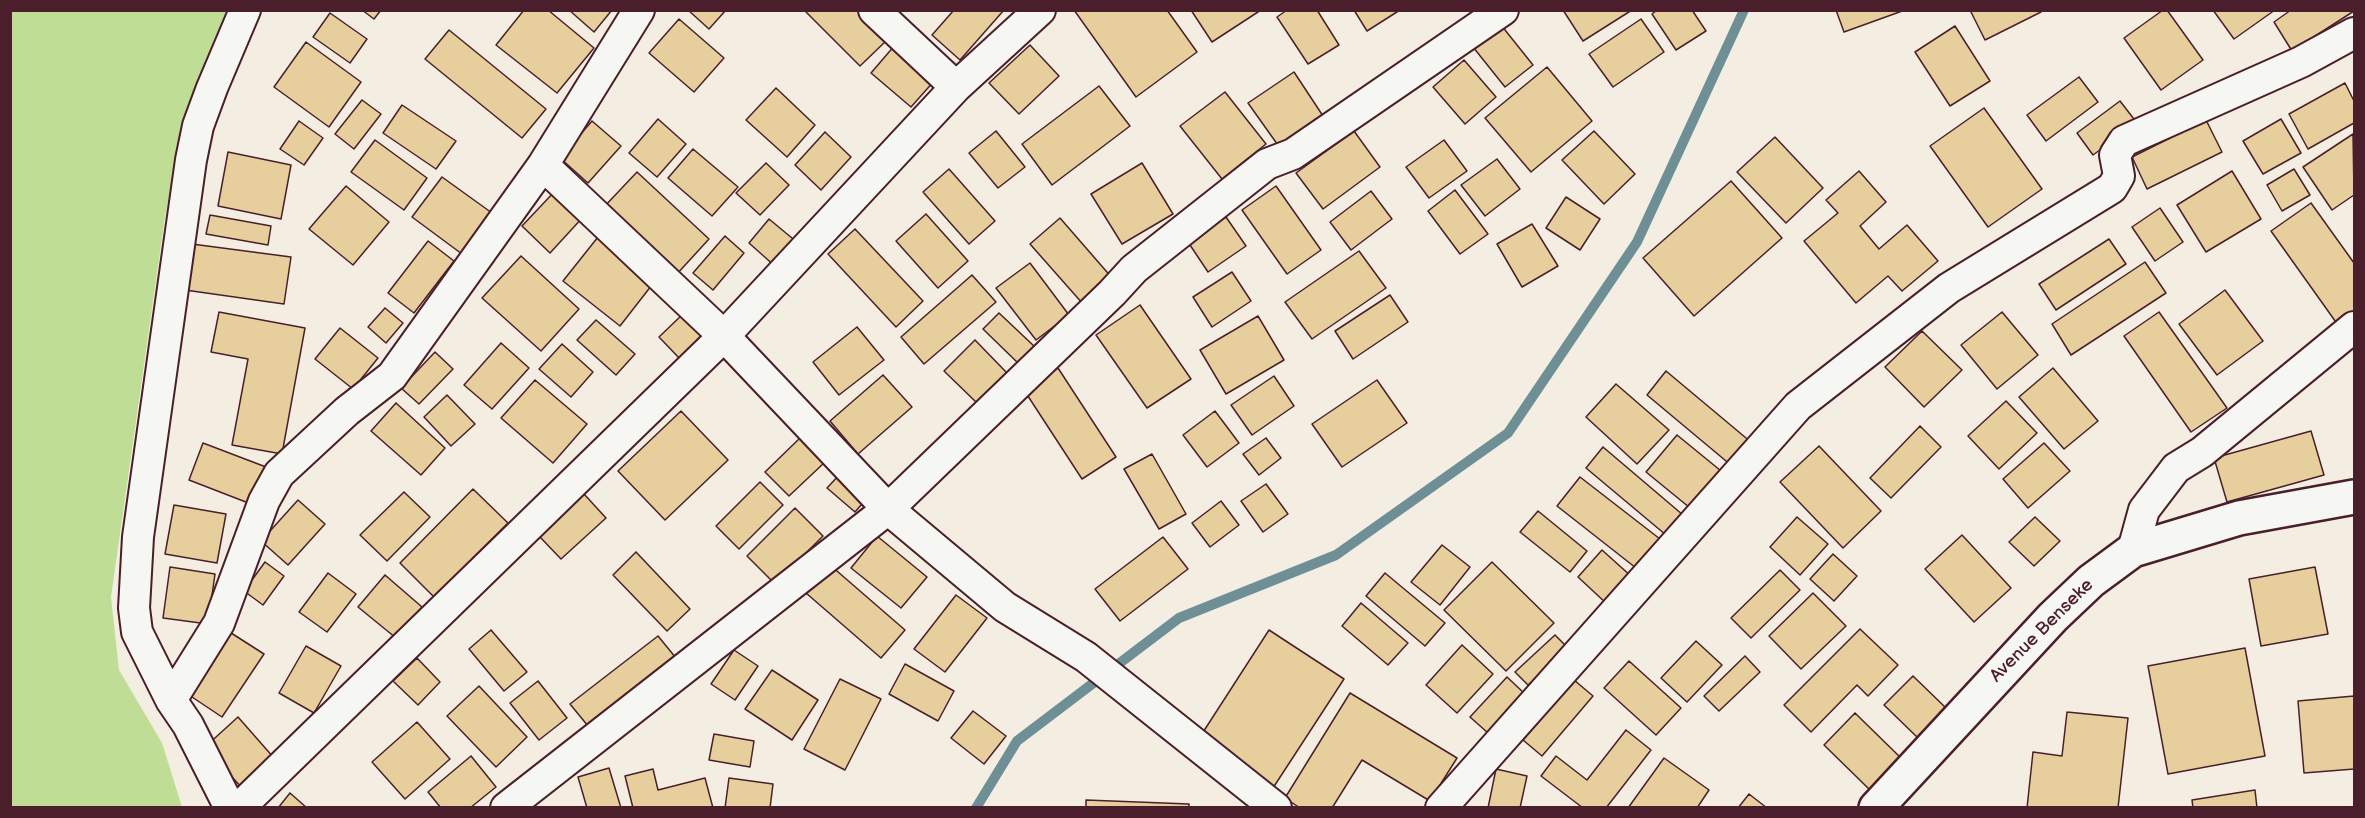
<!DOCTYPE html>
<style>
body{margin:0}
#map{position:relative;width:2365px;height:818px;overflow:hidden;background:#f3eee1;font-family:"Balsamiq Sans",sans-serif}
canvas{display:block}
.frame{position:absolute;inset:0;border:12px solid #4a1f2b;pointer-events:none}
</style>
<div id="map">
<canvas width="2365" height="818"></canvas>
<div class="frame"></div>
</div>
<script>
const context = document.querySelector('canvas').getContext('2d');
context.lineJoin = 'round';
function fillPath(path, color) { context.fillStyle = color; context.fill(path, 'evenodd'); }
const shape = rows => new Path2D(rows.map(r => 'M' + r).join(''));
function stroke(path, color, width, dash) { context.strokeStyle = color; context.lineWidth = width; context.lineCap = dash ? 'butt' : 'round'; context.setLineDash(dash || []); context.stroke(path); }
function write(font, color, halo, rows, align = 'center') {
  context.font = font + ' "Balsamiq Sans",sans-serif'; context.lineWidth = 5; context.setLineDash([]); context.textBaseline = 'middle'; context.strokeStyle = halo; context.fillStyle = color; for (const [text, x, y, turn = 0] of rows) {
    context.save(); context.translate(x, y); context.rotate((+turn || 0) * Math.PI / 180); context.textAlign = isNaN(turn) ? turn : align; if (halo) context.strokeText(text, 0, 0); context.fillText(text, 0, 0); context.restore();
  }
}
const green = shape([
 [10,11,234,11,184,119,165,217,111,597,119,670,162,743,182,807,11,807]
]);
const stream = shape([
 [976,808,1017,741,1179,618,1336,555,1508,433,1637,242,1744,10]
]);
const building = shape([
 [362,10,381,10,374,19,362,10],
 [524,10,548,10,594,48,557,93,496,45,524,10],
 [569,10,612,10,594,32,569,10],
 [688,10,726,10,709,29,688,10],
 [807,10,856,10,887,40,860,66,806,12,807,10],
 [954,10,1004,10,960,60,932,35,954,10],
 [1074,10,1167,10,1197,52,1136,97,1074,10],
 [1191,10,1261,10,1212,42,1191,10],
 [1287,10,1317,10,1339,45,1308,64,1277,17,1287,10],
 [1354,10,1400,10,1367,31,1354,10],
 [1563,10,1632,10,1583,41,1563,10],
 [1657,10,1692,10,1706,31,1676,50,1652,14,1657,10],
 [1836,10,1905,10,1844,32,1836,10],
 [1970,10,2040,10,2041,12,1985,40,1970,10],
 [2163,10,2167,10,2203,60,2161,90,2124,38,2163,10],
 [2213,10,2275,10,2234,39,2213,10],
 [2291,10,2354,10,2354,11,2292,51,2274,22,2291,10],
 [330,13,367,39,350,63,313,37,330,13],
 [679,19,724,58,694,92,649,53,679,19],
 [1641,19,1664,52,1613,87,1589,54,1641,19],
 [1501,25,1533,65,1505,87,1473,47,1501,25],
 [1955,26,1990,81,1950,106,1915,52,1955,26],
 [449,30,546,109,522,138,425,59,449,30],
 [306,42,361,82,329,127,274,87,306,42],
 [895,45,935,80,911,107,871,73,895,45],
 [1030,45,1059,76,1019,114,989,83,1030,45],
 [1464,60,1496,97,1465,124,1433,87,1464,60],
 [1547,67,1592,121,1531,172,1485,118,1547,67],
 [1294,72,1325,119,1280,148,1248,103,1294,72],
 [2079,77,2098,102,2046,141,2027,115,2079,77],
 [2345,83,2354,101,2354,123,2308,149,2289,114,2345,83],
 [1099,86,1130,126,1052,185,1022,144,1099,86],
 [776,88,815,125,787,157,746,120,776,88],
 [1225,92,1266,144,1222,179,1180,126,1225,92],
 [362,100,381,114,354,149,335,134,362,100],
 [2120,101,2137,123,2093,155,2077,133,2120,101],
 [402,105,456,141,436,169,383,133,402,105],
 [1984,108,2042,189,1988,227,1930,146,1984,108],
 [658,119,686,144,657,177,629,153,658,119],
 [2281,119,2301,153,2263,174,2243,141,2281,119],
 [2206,120,2222,152,2147,189,2132,157,2206,120],
 [299,121,323,138,304,165,280,149,299,121],
 [592,121,621,146,588,183,560,158,592,121],
 [996,131,1025,167,998,188,969,153,996,131],
 [1354,131,1380,167,1323,209,1296,173,1354,131],
 [1594,131,1635,174,1604,204,1562,160,1594,131],
 [825,132,851,157,821,190,795,165,825,132],
 [2353,134,2354,195,2332,210,2303,167,2353,134],
 [1775,137,1823,188,1786,223,1737,172,1775,137],
 [375,140,427,178,404,210,351,172,375,140],
 [1444,140,1467,171,1429,198,1406,167,1444,140],
 [693,149,738,187,712,216,668,178,693,149],
 [228,152,291,165,281,219,218,206,228,152],
 [1497,159,1520,189,1485,216,1461,185,1497,159],
 [766,163,789,185,760,215,736,193,766,163],
 [1142,163,1173,214,1122,244,1091,194,1142,163],
 [949,169,995,221,969,244,923,192,949,169],
 [2294,169,2310,195,2282,211,2267,185,2294,169],
 [1859,171,1886,202,1860,226,1879,249,1907,225,1938,261,1902,291,1888,276,1856,303,1804,241,1838,213,1826,200,1859,171],
 [2232,171,2261,219,2206,252,2177,205,2232,171],
 [637,172,709,239,676,275,603,208,637,172],
 [442,177,492,213,462,254,412,217,442,177],
 [1731,181,1782,238,1694,316,1643,258,1731,181],
 [346,186,389,222,353,265,309,229,346,186],
 [1276,186,1321,250,1287,274,1242,210,1276,186],
 [556,190,584,216,550,253,522,226,556,190],
 [1455,190,1488,234,1460,254,1428,211,1455,190],
 [1371,191,1392,219,1351,250,1330,222,1371,191],
 [1566,197,1600,219,1580,250,1546,228,1566,197],
 [2311,203,2354,263,2354,314,2338,325,2271,231,2311,203],
 [2160,208,2183,242,2155,261,2132,227,2160,208],
 [926,214,968,261,938,288,896,241,926,214],
 [210,215,271,226,268,245,206,234,210,215],
 [1226,217,1246,246,1208,272,1188,242,1226,217],
 [1060,218,1113,279,1083,304,1030,244,1060,218],
 [769,219,798,243,777,268,749,243,769,219],
 [1532,224,1558,266,1522,287,1497,244,1532,224],
 [855,229,923,301,896,327,828,254,855,229],
 [725,236,744,253,713,290,693,273,725,236],
 [598,237,655,281,620,326,563,281,598,237],
 [2109,239,2126,264,2056,310,2039,284,2109,239],
 [428,241,454,261,414,313,388,293,428,241],
 [192,244,291,257,284,304,185,290,192,244],
 [1359,251,1386,288,1312,339,1285,302,1359,251],
 [521,256,579,309,541,351,482,298,521,256],
 [2145,262,2166,293,2071,355,2052,324,2145,262],
 [1030,263,1069,315,1036,340,996,288,1030,263],
 [1232,272,1251,301,1212,327,1193,297,1232,272],
 [972,275,996,302,924,364,901,337,972,275],
 [2225,290,2263,341,2217,375,2179,324,2225,290],
 [1390,295,1408,322,1353,359,1335,331,1390,295],
 [1140,305,1191,379,1147,408,1096,335,1140,305],
 [385,308,403,323,386,343,368,327,385,308],
 [219,312,305,328,282,454,232,445,248,359,211,352,219,312],
 [2002,312,2038,355,1997,389,1961,345,2002,312],
 [2159,312,2227,408,2191,432,2124,336,2159,312],
 [684,313,707,336,681,360,659,337,684,313],
 [999,313,1035,347,1019,364,983,329,999,313],
 [1258,316,1284,360,1226,394,1200,350,1258,316],
 [596,320,635,354,616,375,577,340,596,320],
 [857,327,884,360,839,395,813,362,857,327],
 [340,328,378,358,353,389,315,359,340,328],
 [1922,331,1962,370,1924,407,1885,367,1922,331],
 [975,340,1007,373,977,403,944,371,975,340],
 [501,343,529,368,492,409,464,385,501,343],
 [562,344,593,372,571,397,539,369,562,344],
 [435,352,453,369,419,404,401,388,435,352],
 [1058,368,1116,457,1082,479,1024,390,1058,368],
 [2053,368,2098,421,2064,449,2019,397,2053,368],
 [1666,371,1752,443,1732,466,1647,395,1666,371],
 [883,375,912,407,858,454,830,421,883,375],
 [1274,376,1294,406,1252,435,1231,405,1274,376],
 [535,380,587,424,553,463,501,418,535,380],
 [1377,380,1407,423,1342,467,1312,424,1377,380],
 [1616,384,1669,430,1637,464,1586,417,1616,384],
 [447,395,475,424,451,446,424,417,447,395],
 [2006,401,2037,433,1999,469,1968,436,2006,401],
 [396,403,445,448,421,475,371,431,396,403],
 [681,411,728,460,665,520,618,471,681,411],
 [1215,411,1239,443,1207,467,1183,435,1215,411],
 [1920,426,1941,447,1891,498,1870,478,1920,426],
 [2311,431,2324,475,2227,502,2214,458,2311,431],
 [1677,435,1726,475,1695,512,1646,472,1677,435],
 [801,437,825,462,789,496,765,472,801,437],
 [1266,438,1281,458,1259,475,1243,454,1266,438],
 [203,443,266,467,251,504,189,480,203,443],
 [2044,443,2070,471,2028,508,2003,479,2044,443],
 [1819,446,1881,511,1843,548,1780,482,1819,446],
 [1603,447,1683,515,1666,535,1586,468,1603,447],
 [1152,454,1186,514,1159,529,1124,469,1152,454],
 [841,473,868,497,855,512,827,488,841,473],
 [1580,477,1660,539,1636,568,1557,506,1580,477],
 [760,482,783,505,739,549,716,526,760,482],
 [1266,484,1288,514,1263,532,1241,501,1266,484],
 [473,489,508,523,434,597,400,563,473,489],
 [404,492,430,517,387,561,360,535,404,492],
 [584,494,606,518,561,559,539,536,584,494],
 [298,500,325,524,288,565,261,541,298,500],
 [1221,501,1239,525,1210,547,1192,523,1221,501],
 [174,505,226,514,217,563,165,554,174,505],
 [795,508,823,536,775,584,747,556,795,508],
 [1538,511,1587,551,1570,572,1520,532,1538,511],
 [1797,517,1828,544,1800,575,1770,547,1797,517],
 [2035,517,2060,541,2034,566,2009,542,2035,517],
 [1962,535,2011,588,1974,622,1925,569,1962,535],
 [877,536,927,577,901,608,851,568,877,536],
 [1163,537,1188,569,1120,621,1095,589,1163,537],
 [1442,545,1470,567,1440,605,1411,582,1442,545],
 [1602,550,1632,577,1607,604,1578,577,1602,550],
 [636,552,690,609,667,631,613,575,636,552],
 [1833,554,1857,576,1834,601,1810,579,1833,554],
 [265,562,284,576,263,605,244,591,265,562],
 [1492,562,1554,623,1506,671,1444,610,1492,562],
 [830,565,905,630,881,658,806,593,830,565],
 [170,567,215,574,208,624,163,618,170,567],
 [2315,567,2328,634,2261,646,2249,579,2315,567],
 [1780,570,1800,590,1751,638,1731,618,1780,570],
 [328,573,356,594,327,632,299,612,328,573],
 [1385,573,1445,623,1425,646,1366,596,1385,573],
 [385,575,422,607,396,638,358,607,385,575],
 [1813,593,1846,626,1801,669,1769,636,1813,593],
 [956,595,987,618,945,672,914,649,956,595],
 [1361,603,1408,643,1388,665,1342,626,1361,603],
 [1860,629,1898,665,1868,696,1857,685,1811,732,1784,705,1860,629],
 [491,630,527,672,504,691,469,649,491,630],
 [1269,630,1344,679,1273,788,1198,740,1269,630],
 [228,631,264,654,222,717,186,693,228,631],
 [1555,635,1568,648,1528,685,1515,672,1555,635],
 [658,636,676,658,588,726,570,704,658,636],
 [1696,641,1722,665,1687,702,1661,678,1696,641],
 [1462,645,1493,674,1457,713,1426,685,1462,645],
 [306,646,341,666,314,713,279,693,306,646],
 [2245,648,2265,756,2168,774,2148,666,2245,648],
 [734,650,758,666,735,700,711,684,734,650],
 [1745,656,1760,672,1719,711,1704,696,1745,656],
 [417,658,440,682,418,705,393,681,417,658],
 [1629,661,1681,708,1656,735,1604,688,1629,661],
 [905,664,954,691,938,721,889,694,905,664],
 [772,670,818,700,792,740,745,709,772,670],
 [1913,676,1946,708,1917,737,1884,705,1913,676],
 [1507,677,1525,694,1488,733,1470,717,1507,677],
 [840,679,881,699,845,770,804,749,840,679],
 [1574,680,1593,696,1542,756,1523,740,1574,680],
 [538,681,567,718,539,740,510,703,538,681],
 [479,686,527,737,496,767,447,716,479,686],
 [1350,693,1457,758,1430,801,1362,760,1332,808,1300,808,1285,798,1350,693],
 [2354,696,2354,769,2304,773,2298,701,2354,696],
 [973,711,1006,736,984,764,951,738,973,711],
 [2067,712,2128,718,2118,808,2027,808,2033,752,2062,756,2067,712],
 [1855,713,1901,758,1870,790,1824,745,1855,713],
 [238,717,274,758,241,787,205,747,238,717],
 [417,722,450,759,405,799,372,762,417,722],
 [1626,730,1651,750,1606,808,1583,808,1541,776,1556,756,1587,780,1626,730],
 [714,734,754,741,750,767,709,760,714,734],
 [471,756,496,787,470,808,441,808,428,792,471,756],
 [1664,758,1709,790,1697,808,1628,808,1664,758],
 [609,768,621,808,587,808,578,777,609,768],
 [653,769,658,790,705,778,713,808,633,808,625,776,653,769],
 [1496,769,1527,776,1520,808,1488,808,1496,769],
 [729,778,773,784,770,808,725,808,729,778],
 [2255,790,2257,808,2193,808,2192,800,2255,790],
 [290,793,307,808,278,808,290,793],
 [1749,794,1767,808,1738,808,1749,794],
 [1086,800,1189,804,1189,808,1086,808,1086,800]
]);
const street = shape([
 [874,10,956,87],
 [543,165,724,336,888,509,1005,607,1086,657,1276,808],
 [2133,550,2144,510,2176,468,2202,452,2354,327],
 [171,700,219,623,264,501,279,474,347,411,392,376,543,165,639,10],
 [230,808,188,725,171,700,137,632,134,608,138,537,191,160,198,126,212,88,245,10],
 [239,808,724,336,956,87,1040,10],
 [506,808,888,509,1112,293,1134,269,1267,164,1293,154,1503,10],
 [1441,808,1798,406,1949,288,2112,188,2119,176,2115,155,2124,141,2301,62,2354,33]
]);
const secondary = shape([
 [1876,808,2053,617,2091,581,2133,550,2239,518,2354,497]
]);
const streetNames = [
 ["Avenue Benseke",2042,631,-45]
];
fillPath(green, '#c0dd95');
stroke(stream, '#6f8f97', 10);
fillPath(building, '#e7ce9d');
stroke(building, '#4a1f2b', 1.5);
stroke(street, '#4a1f2b', 34);
stroke(secondary, '#4a1f2b', 38);
stroke(street, '#f6f6f2', 30);
stroke(secondary, '#f6f6f2', 33);
write('18px', '#4a1f2b', '#f6f6f2', streetNames);
</script>
